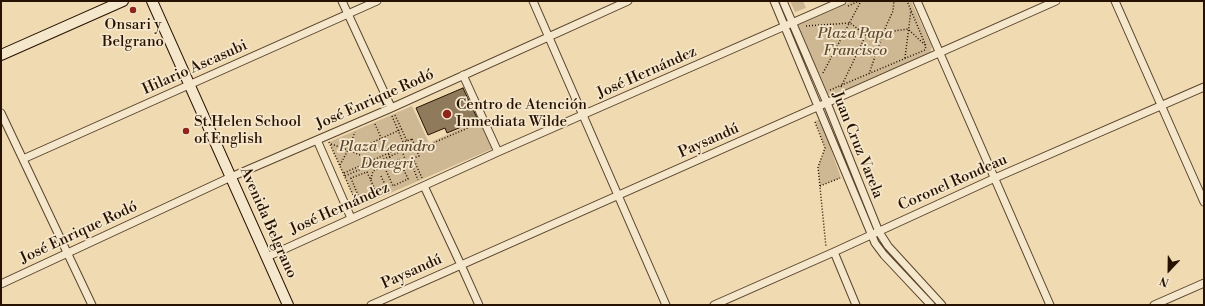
<!DOCTYPE html>
<meta charset="utf-8">
<style>
body{margin:0}
#map{position:relative;width:1205px;height:306px;overflow:hidden;background:#f0dab1;font-family:"Libre Bodoni",serif}
canvas{display:block}
.frame{position:absolute;inset:0;border:2px solid #271100;pointer-events:none}
.north{position:absolute;left:1149px;top:250px;width:40px;height:40px;-webkit-text-stroke:3px #f5e7cc;paint-order:stroke;rotate:202deg;font-size:11px;font-weight:700;line-height:16px;text-align:center;color:#271100}
.north::after{content:'';display:block;margin:auto;width:14px;height:18px;background:#271100;clip-path:polygon(50% 0,100% 100%,50% 72%,0 100%)}
</style>
<div id="map">
<canvas width="1205" height="306"></canvas>
<div class="frame"></div>
<div class="north">N</div>
</div>
<script>
const context = document.querySelector('canvas').getContext('2d');
context.lineJoin = 'round';
function fillPath(path, color) { context.fillStyle = color; context.fill(path, 'evenodd'); }
const shape = rows => new Path2D(rows.map(r => 'M' + r).join(''));
function stroke(path, color, width, dash) { context.strokeStyle = color; context.lineWidth = width; context.lineCap = dash ? 'butt' : 'round'; context.setLineDash(dash || []); context.stroke(path); }
function write(font, color, halo, rows, align = 'center') {
  context.font = font + ' "Libre Bodoni",serif'; context.lineWidth = 3.5; context.setLineDash([]); context.textBaseline = 'middle'; context.strokeStyle = halo; context.fillStyle = color; for (const [text, x, y, turn = 0] of rows) {
    context.save(); context.translate(x, y); context.rotate((+turn || 0) * Math.PI / 180); context.textAlign = isNaN(turn) ? turn : align; if (halo) context.strokeText(text, 0, 0); context.fillText(text, 0, 0); context.restore();
  }
}
const green = shape([
 [790,1,803,1,806,8,795,12],
 [852,1,911,1,932,47,930,53,832,96,826,94,796,25],
 [412,106,429,143,479,120,492,149,358,207,329,142],
 [818,120,821,121,841,178,820,186,818,167,825,148,815,121]
]);
const building = shape([
 [463,88,478,120,447,133,445,128,428,135,416,108,463,88]
]);
const path = shape([
 [848,6,859,1],
 [806,26,850,23,866,35,908,29,925,45],
 [905,58,911,10],
 [823,73,861,1],
 [869,74,883,33,893,11,894,1],
 [841,87,866,35],
 [830,90,925,50,926,46,907,1],
 [395,115,407,141],
 [392,116,403,142],
 [815,122,825,148,818,167,826,247],
 [375,124,392,162],
 [412,139,419,156,406,161,399,144,412,139],
 [329,142,358,206],
 [371,143,402,129],
 [331,144,348,150,377,162],
 [417,150,477,124],
 [413,158,422,178],
 [399,159,408,179,393,186,384,166,399,159],
 [410,160,418,180],
 [340,165,348,150,355,132],
 [344,173,400,148],
 [345,176,402,151],
 [381,176,389,193],
 [371,179,373,171,384,166],
 [820,186,840,178],
 [375,194,360,200,351,178,367,172,377,194,375,194,377,198]
]);
const street = shape([
 [342,1,391,107],
 [533,1,666,305],
 [774,1,875,243,884,255,931,305],
 [783,1,827,103,879,232,888,246,942,305],
 [917,1,1050,305],
 [1115,1,1204,202],
 [463,75,498,152],
 [1,113,92,305],
 [317,140,351,218],
 [23,159,377,1],
 [424,186,461,265,479,305],
 [834,252,856,305],
 [267,257,498,152,842,1],
 [1,284,231,177,389,109,628,1],
 [371,305,1056,1],
 [714,305,834,252,995,178,1204,87],
 [1154,305,1204,283]
]);
const secondary = shape([
 [152,1,288,305],
 [1,55,123,1]
]);
const markers = [
 [133,10,4,"#8f2418"],
 [447,114,5,"#8f2418"],
 [186,131,4,"#8f2418"]
];
const poiNames = [
 ["Onsari y",133,25,"center"],
 ["Belgrano",133,42,"center"],
 ["Centro de Atención",456,105],
 ["Inmediata Wilde",456,122],
 ["St.Helen School",194,122],
 ["of English",194,139]
];
const parkNames = [
 ["Plaza Papa",855,34],
 ["Francisco",855,51],
 ["Plaza Leandro",387,147],
 ["Denegri",387,164]
];
const streetNames = [
 ["Hilario Ascasubi",195,68,-24],
 ["José Hernández",647,73,-24],
 ["José Enrique Rodó",375,100,-24],
 ["Paysandú",709,141,-24],
 ["Juan Cruz Varela",857,145,68],
 ["Coronel Rondeau",953,183,-24],
 ["José Hernández",340,209,-24],
 ["Avenida Belgrano",268,223,66],
 ["José Enrique Rodó",79,233,-25],
 ["Paysandú",412,272,-24]
];
fillPath(green, '#ceb893');
fillPath(building, '#907a5c');
stroke(building, '#271100', 1);
stroke(street, '#59432c', 9);
stroke(secondary, '#271100', 12);
stroke(path, '#271100', 1.5, [1, 2]);
stroke(street, '#f5e7cc', 7);
stroke(secondary, '#f5e7cc', 10);
for (const [x, y, r, color] of markers) { const dot = new Path2D(); dot.arc(x, y, r, 0, 2 * Math.PI); context.fillStyle = color; context.fill(dot); stroke(dot, '#f5e7cc', 1.5); }
write('15px', '#271100', '#f5e7cc', poiNames, 'left');
write('italic 15px', '#614b33', '#f5e7cc', parkNames);
write('15px', '#271100', '#f5e7cc', streetNames);
</script>
